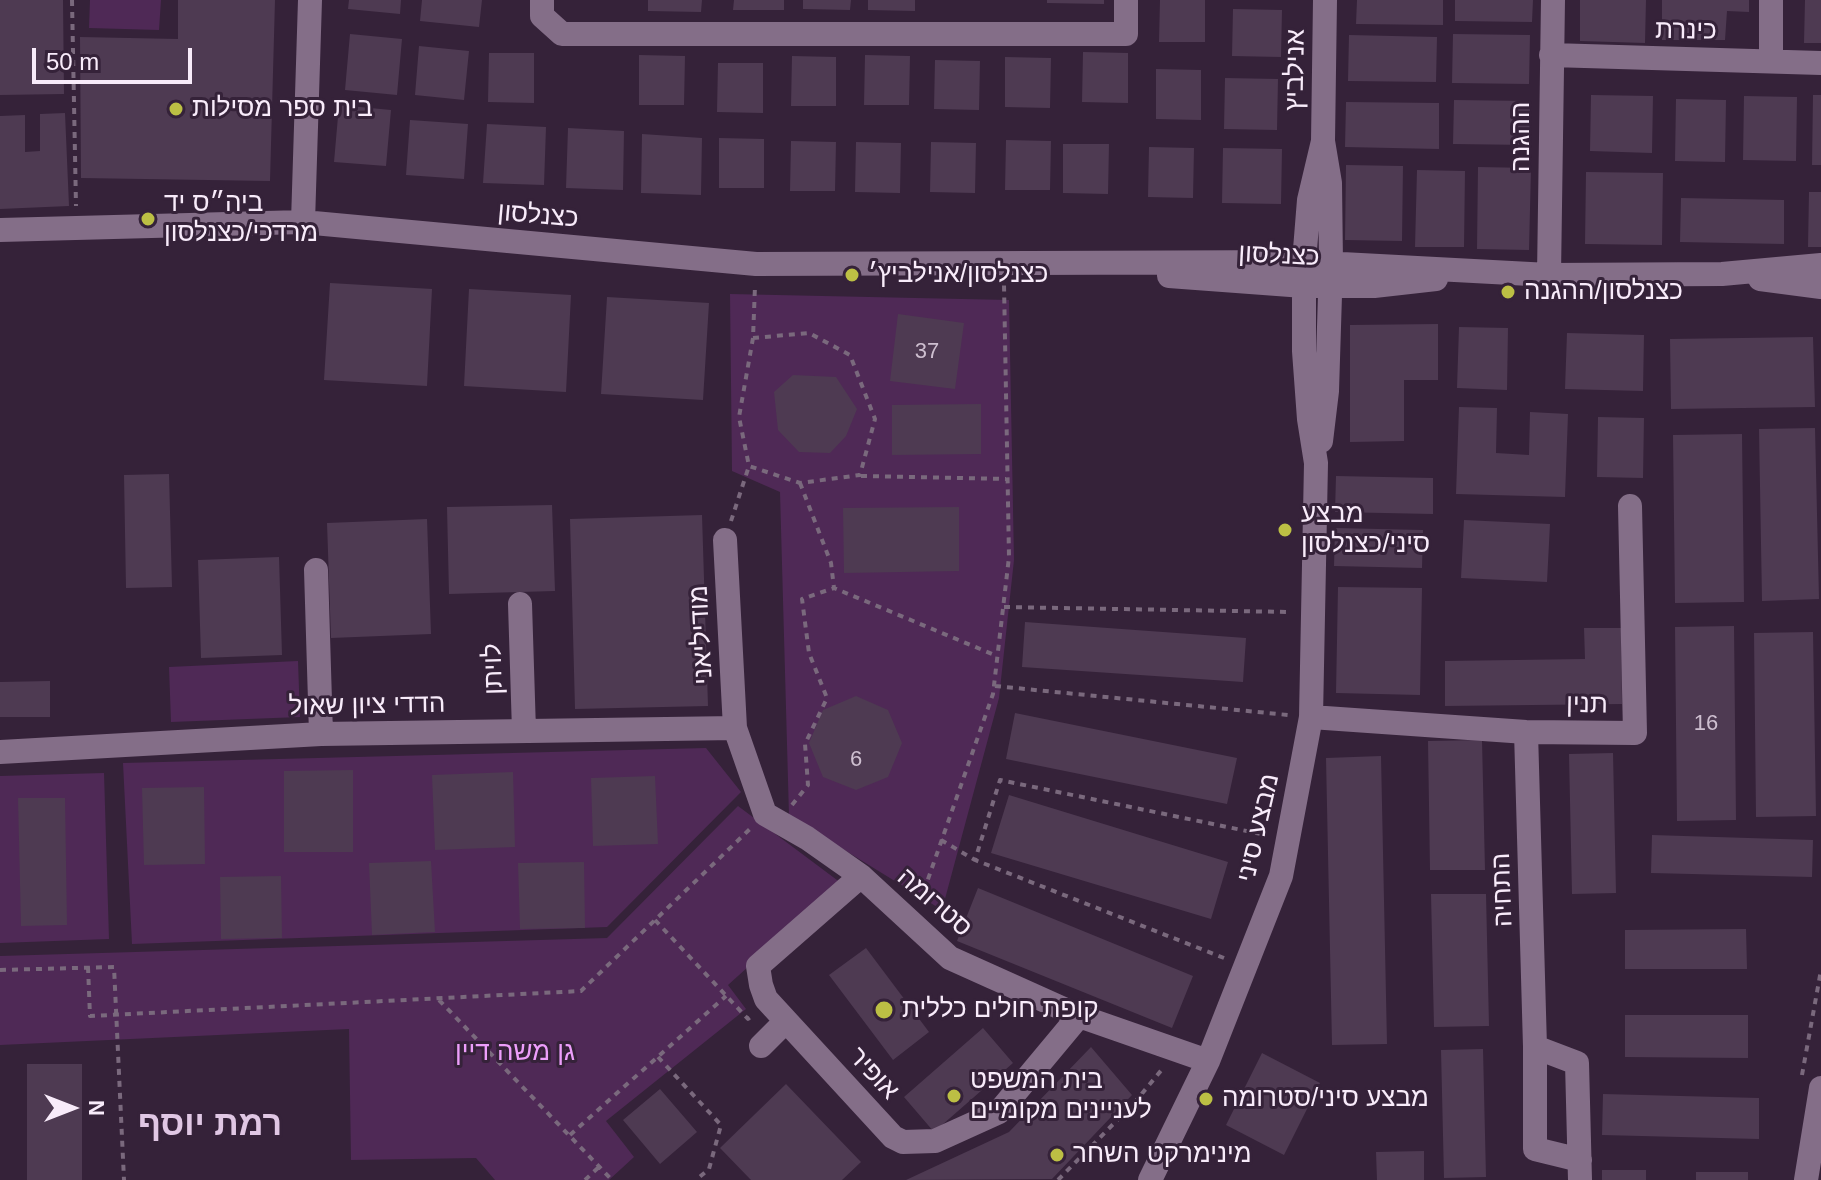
<!DOCTYPE html>
<meta charset="utf-8">
<style>
body{margin:0}
#map{position:relative;width:1821px;height:1180px;overflow:hidden;background:#352239;font-family:Helvetica,sans-serif}
canvas{display:block}
.north{position:absolute;left:32px;top:1068px;width:80px;height:80px;-webkit-text-stroke:6px #352239;paint-order:stroke;rotate:90deg;font-size:22px;font-weight:700;line-height:32px;text-align:center;color:#f8ebfa}
.north::after{content:'';display:block;margin:auto;width:28px;height:36px;background:#f8ebfa;clip-path:polygon(50% 0,100% 100%,50% 72%,0 100%)}
.scale{position:absolute;left:32px;top:48px;width:160px;height:36px;box-sizing:border-box;border:4px solid #f8ebfa;border-top:0;padding-left:10px;font-size:24px;line-height:28px;white-space:nowrap;color:#f8ebfa;-webkit-text-stroke:6px #352239;paint-order:stroke}
</style>
<div id="map">
<canvas width="1821" height="1180"></canvas>
<div class="north">N</div>
<div class="scale">50 m</div>
</div>
<script>
const context = document.querySelector('canvas').getContext('2d');
context.lineJoin = 'round';
function fillPath(path, color) { context.fillStyle = color; context.fill(path, 'evenodd'); }
const shape = rows => new Path2D(rows.map(r => 'M' + r).join(''));
function stroke(path, color, width, dash) { context.strokeStyle = color; context.lineWidth = width; context.lineCap = dash ? 'butt' : 'round'; context.setLineDash(dash || []); context.stroke(path); }
function write(font, color, halo, rows, align = 'center') {
  context.font = font + ' Helvetica,Heebo,sans-serif'; context.lineWidth = 6; context.setLineDash([]); context.textBaseline = 'middle'; context.strokeStyle = halo; context.fillStyle = color; for (const [text, x, y, turn = 0] of rows) {
    context.save(); context.translate(x, y); context.rotate((+turn || 0) * Math.PI / 180); context.textAlign = isNaN(turn) ? turn : align; if (halo) context.strokeText(text, 0, 0); context.fillText(text, 0, 0); context.restore();
  }
}
const green = shape([
 [90,0,161,0,159,30,89,28],
 [730,294,1009,300,1014,560,999,698,942,910,789,816,780,492,732,471],
 [298,661,300,717,171,722,169,667],
 [706,748,741,792,607,927,132,944,123,763],
 [104,773,109,939,0,943,0,776],
 [738,806,841,883,728,985,746,1009,606,1121,634,1157,609,1180,495,1180,476,1158,351,1160,349,1029,0,1045,0,956,607,938]
]);
const building = shape([
 [0,0,63,0,64,94,0,95],
 [178,0,275,0,270,181,81,178,80,37,178,39],
 [349,0,401,0,400,14,348,9],
 [422,0,482,0,479,27,420,21],
 [648,0,702,0,701,12,648,11],
 [734,0,784,0,784,10,733,10],
 [803,0,851,0,850,10,803,9],
 [868,0,915,0,915,11,868,10],
 [1047,0,1104,0,1104,4,1047,3],
 [1160,0,1205,0,1205,42,1159,42],
 [1357,0,1443,0,1443,25,1356,24],
 [1455,0,1533,0,1532,22,1455,21],
 [1580,0,1646,0,1645,43,1580,41],
 [1662,0,1749,0,1749,12,1727,11,1725,40,1662,40],
 [1805,0,1821,0,1821,43,1804,43],
 [1233,9,1282,10,1281,57,1232,56],
 [350,34,402,39,397,95,345,90],
 [1453,34,1530,35,1529,84,1452,83],
 [1349,35,1437,37,1436,82,1348,81],
 [419,46,469,51,464,100,415,95],
 [1083,52,1128,53,1128,103,1082,102],
 [489,53,534,53,534,103,488,102],
 [639,55,685,56,684,105,639,105],
 [865,55,910,56,909,105,864,105],
 [792,56,836,57,836,106,791,106],
 [1005,57,1051,58,1050,108,1005,107],
 [935,60,980,61,979,110,934,109],
 [718,63,763,63,763,113,717,112],
 [1156,69,1201,70,1201,120,1156,119],
 [1225,78,1278,79,1277,130,1224,129],
 [1591,95,1653,96,1652,153,1590,151],
 [1813,95,1821,95,1821,165,1812,165],
 [1744,96,1797,97,1796,161,1743,160],
 [1676,99,1726,100,1725,162,1675,161],
 [1454,100,1530,101,1529,145,1453,144],
 [1346,102,1439,103,1439,149,1345,147],
 [339,105,391,110,386,166,334,162],
 [65,113,69,206,0,209,0,116,25,115,25,152,40,151,40,114],
 [410,120,468,124,464,179,406,175],
 [487,124,546,127,544,185,483,183],
 [568,128,624,131,623,190,566,188],
 [642,134,702,138,701,195,641,193],
 [719,138,764,139,764,188,719,188],
 [1006,140,1051,141,1050,190,1005,190],
 [791,141,836,142,835,191,790,191],
 [856,142,901,143,900,193,855,192],
 [931,142,976,143,975,193,930,192],
 [1063,144,1109,144,1108,194,1063,193],
 [1149,147,1194,148,1193,198,1148,197],
 [1223,148,1282,149,1281,204,1222,203],
 [1346,165,1403,166,1402,241,1345,240],
 [1478,167,1531,168,1529,250,1477,249],
 [1417,170,1465,171,1464,247,1415,247],
 [1586,172,1663,173,1662,245,1585,244],
 [1809,192,1821,192,1821,247,1808,247],
 [1681,198,1784,200,1784,244,1680,242],
 [330,283,432,289,427,386,324,380],
 [469,289,571,295,566,392,464,386],
 [607,297,709,303,703,400,601,394],
 [898,314,964,323,955,389,890,381],
 [1438,324,1438,380,1404,380,1404,441,1350,442,1350,325],
 [1459,327,1508,328,1507,390,1457,388],
 [1567,333,1644,335,1643,391,1565,389],
 [1813,337,1815,407,1671,409,1670,339],
 [793,375,836,377,857,409,846,436,830,453,799,452,778,430,774,392],
 [981,404,981,454,892,455,892,405],
 [1459,407,1497,408,1496,453,1529,455,1530,412,1568,414,1565,497,1456,494],
 [1598,417,1644,418,1643,478,1597,477],
 [1815,428,1819,599,1762,601,1759,429],
 [1742,434,1744,602,1675,603,1673,435],
 [169,474,172,587,126,588,124,475],
 [1336,476,1433,478,1433,514,1335,512],
 [552,505,555,591,449,594,447,507],
 [959,507,959,571,844,573,843,508],
 [702,515,708,706,575,709,570,519],
 [427,519,431,634,331,638,327,523],
 [1464,520,1550,524,1547,582,1461,578],
 [1335,528,1423,530,1422,568,1334,566],
 [279,557,282,655,201,658,198,560],
 [1338,587,1422,588,1420,695,1336,693],
 [1025,622,1246,638,1243,682,1022,667],
 [1734,626,1736,820,1677,821,1675,627],
 [1584,628,1621,628,1622,704,1445,706,1445,661,1585,659],
 [1813,632,1816,816,1756,817,1754,633],
 [50,681,50,717,0,717,0,682],
 [856,696,888,710,902,743,888,777,856,790,823,777,809,743,823,710],
 [1015,713,1237,758,1227,804,1006,759],
 [1482,740,1485,870,1430,870,1428,741],
 [1613,753,1616,893,1572,894,1569,754],
 [1381,756,1387,1044,1332,1045,1326,758],
 [353,770,353,852,284,852,284,771],
 [513,772,515,847,435,850,432,775],
 [655,776,658,844,593,846,591,778],
 [204,787,205,864,144,865,142,788],
 [1009,795,1228,862,1211,919,991,853],
 [18,798,65,798,67,925,21,926],
 [1652,835,1813,840,1812,877,1651,873],
 [431,861,435,932,372,935,369,863],
 [584,862,585,928,520,929,518,863],
 [281,876,282,938,221,939,220,877],
 [978,888,1193,976,1172,1028,957,941],
 [1431,894,1486,894,1489,1026,1434,1027],
 [1746,929,1747,969,1625,969,1625,930],
 [866,948,929,1032,893,1060,829,975],
 [1625,1015,1748,1015,1748,1058,1625,1057],
 [983,1028,1013,1063,934,1132,904,1097],
 [1091,1047,1132,1095,1052,1179,906,1180,1009,1132],
 [1483,1049,1486,1177,1444,1178,1441,1050],
 [1262,1053,1320,1083,1284,1155,1226,1125],
 [27,1064,82,1064,82,1180,27,1180],
 [786,1084,861,1162,842,1180,751,1180,720,1148],
 [660,1089,697,1132,660,1164,623,1120],
 [1603,1094,1759,1098,1759,1139,1602,1135],
 [1424,1151,1424,1180,1377,1180,1376,1152],
 [1602,1170,1646,1170,1646,1180,1602,1180],
 [1696,1172,1748,1172,1748,1180,1696,1180]
]);
const path = shape([
 [72,0,76,206],
 [753,338,809,333,850,355,875,419,860,475,800,483,749,466,739,417,753,338,755,286],
 [861,476,1006,479],
 [800,483,831,563,834,588,997,656],
 [731,521,749,466],
 [1004,607,1291,612],
 [995,686,1288,715],
 [792,805,808,785,805,744,827,698,809,653,802,599,834,588],
 [941,840,975,860],
 [920,902,993,694,1009,557,1004,284],
 [655,920,748,1019,752,1016],
 [1224,958,975,860,1000,780,1266,835],
 [88,967,90,1016,581,991,752,827],
 [0,970,114,967,124,1180],
 [439,1000,612,1180],
 [658,1057,721,1125,709,1169,696,1180],
 [1802,1075,1821,970],
 [570,1135,726,996],
 [585,1180,600,1166],
 [1058,1180,1135,1102,1164,1067]
]);
const minor = shape([
 [542,0,542,16,562,34,1126,34,1126,0],
 [1771,0,1771,61],
 [1551,55,1821,63],
 [303,222,310,0],
 [0,230,303,222,756,264,1304,262,1549,275,1722,274,1821,265],
 [1549,275,1553,0],
 [1169,276,1304,286,1374,286,1436,279],
 [1760,279,1821,287],
 [1321,441,1327,391,1331,263,1330,183,1323,141,1325,0],
 [725,540,735,728,765,814,807,838,861,876,950,958,1079,1016,1208,1061],
 [316,570,321,734],
 [520,604,524,731],
 [1311,717,1526,732,1635,733,1630,506],
 [1526,732,1535,1047,1577,1063,1580,1180],
 [0,752,321,734,735,728],
 [861,876,758,966,761,985,766,999,893,1137,903,1142,935,1141,999,1112,1079,1016],
 [761,1046,786,1021],
 [1535,1047,1535,1149,1580,1160],
 [1150,1180,1208,1061,1281,876,1311,717,1316,463,1309,419,1304,351,1304,262,1309,200,1323,141],
 [1806,1180,1821,1088]
]);
const markers = [
 [176,109,8,"#bcbf44"],
 [148,219,8,"#bcbf44"],
 [852,275,8,"#bcbf44"],
 [1508,292,8,"#bcbf44"],
 [1285,530,8,"#bcbf44"],
 [884,1010,10,"#bcbf44"],
 [954,1096,8,"#bcbf44"],
 [1206,1099,8,"#bcbf44"],
 [1057,1155,8,"#bcbf44"]
];
const numberNames = [
 ["37",927,352],
 ["16",1706,724],
 ["6",856,760]
];
const streetNames = [
 ["כינרת",1686,31,1],
 ["אנילביץ",1296,70,-89],
 ["ההגנה",1522,137,-90],
 ["כצנלסון",538,216,5],
 ["כצנלסון",1279,256,3],
 ["מודיליאני",702,635,-93],
 ["לויתן",494,669,-92],
 ["תנין",1587,705,1],
 ["הדדי ציון שאול",367,706,-1],
 ["מבצע סיני",1259,828,-77],
 ["התחיה",1503,890,-92],
 ["סטרומה",934,903,41],
 ["אופיר",873,1074,47]
];
const poiNames = [
 ["בית ספר מסילות",192,109],
 ["ביה״ס יד",164,204],
 ["מרדכי/כצנלסון",164,234],
 ["כצנלסון/אנילביץ׳",868,275],
 ["כצנלסון/ההגנה",1524,292],
 ["מבצע",1301,515],
 ["סיני/כצנלסון",1301,545],
 ["קופת חולים כללית",902,1010],
 ["בית המשפט",970,1081],
 ["לעניינים מקומיים",970,1111],
 ["מבצע סיני/סטרומה",1222,1099],
 ["מינימרקט השחר",1073,1155]
];
const parkNames = [
 ["גן משה דיין",515,1053]
];
const districtNames = [
 ["רמת יוסף",210,1126]
];
fillPath(green, '#4f2956');
fillPath(building, '#4e3a52');
stroke(path, '#7a697d', 4, [6, 6]);
stroke(minor, '#846e88', 24);
for (const [x, y, r, color] of markers) { const dot = new Path2D(); dot.arc(x, y, r, 0, 2 * Math.PI); context.fillStyle = color; context.fill(dot); stroke(dot, '#352239', 3); }
write('22px', '#cebfd0', null, numberNames);
write('26px', '#f8ebfa', '#352239', streetNames);
write('26px', '#f8ebfa', '#352239', poiNames, 'left');
write('26px', '#ed9efb', '#352239', parkNames);
write('bold 34px', '#e0c7e4', '#352239', districtNames);
</script>
